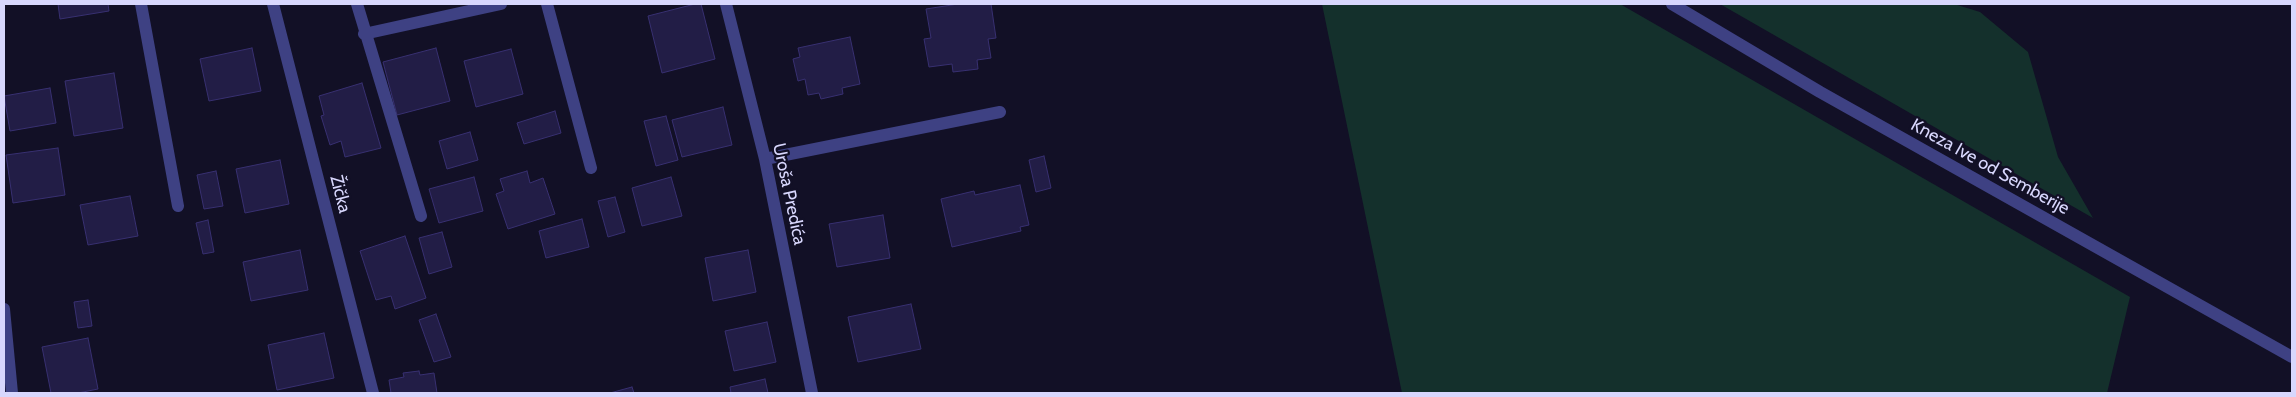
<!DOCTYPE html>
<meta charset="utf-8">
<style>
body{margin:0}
#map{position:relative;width:2296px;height:397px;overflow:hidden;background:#121026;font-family:Cabin,sans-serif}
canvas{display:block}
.frame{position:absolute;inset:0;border:5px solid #d8d7fd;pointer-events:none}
</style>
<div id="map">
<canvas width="2296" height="397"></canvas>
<div class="frame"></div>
</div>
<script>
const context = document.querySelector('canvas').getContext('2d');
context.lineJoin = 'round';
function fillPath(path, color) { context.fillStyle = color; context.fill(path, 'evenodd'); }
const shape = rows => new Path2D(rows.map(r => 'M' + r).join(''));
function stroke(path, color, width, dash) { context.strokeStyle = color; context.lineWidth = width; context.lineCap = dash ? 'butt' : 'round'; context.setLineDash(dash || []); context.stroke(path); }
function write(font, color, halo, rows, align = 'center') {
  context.font = font + ' Cabin,sans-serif'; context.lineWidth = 4.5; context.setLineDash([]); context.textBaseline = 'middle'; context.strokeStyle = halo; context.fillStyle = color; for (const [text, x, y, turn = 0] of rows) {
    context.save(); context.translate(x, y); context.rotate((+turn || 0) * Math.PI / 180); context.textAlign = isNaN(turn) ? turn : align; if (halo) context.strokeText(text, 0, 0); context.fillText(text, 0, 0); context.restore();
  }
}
const green = shape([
 [1322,4,1620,4,2130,297,2107,393,1402,393],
 [1720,4,1954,4,1980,12,2028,52,2058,157,2093,218]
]);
const building = shape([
 [58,4,108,4,109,11,60,19,58,4],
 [695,4,701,4,715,59,662,73,648,16,695,4],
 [958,4,991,4,996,38,988,39,991,58,977,60,978,69,953,72,952,64,929,67,924,39,931,38,926,9,958,4],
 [850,37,860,84,842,88,843,94,821,99,819,93,808,95,805,79,798,81,793,59,800,57,798,48,850,37],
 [252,48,261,91,209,101,200,59,252,48],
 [436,48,450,101,397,115,383,62,436,48],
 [511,49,523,94,476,107,464,61,511,49],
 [114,73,123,128,74,136,65,81,114,73],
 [362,83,381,148,345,157,341,141,330,145,321,116,324,115,319,96,362,83],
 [50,88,56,123,10,131,4,96,50,88],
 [723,107,732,145,682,157,672,120,723,107],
 [555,111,561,133,524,144,517,123,555,111],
 [666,116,678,160,656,166,644,121,666,116],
 [470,132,478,160,447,169,439,141,470,132],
 [58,148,65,195,13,203,6,155,58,148],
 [1044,156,1051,188,1036,192,1029,160,1044,156],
 [280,160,289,204,245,213,236,169,280,160],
 [216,171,223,206,204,209,197,175,216,171],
 [527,171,530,183,543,178,555,214,508,229,496,194,504,191,500,179,527,171],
 [474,177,483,211,439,223,429,189,474,177],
 [671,177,682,216,642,226,632,188,671,177],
 [1020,185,1029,225,1020,227,1021,231,952,247,941,199,974,191,975,195,1020,185],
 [130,196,138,236,88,245,80,205,130,196],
 [615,197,625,232,608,237,598,201,615,197],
 [883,215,890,258,837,267,829,224,883,215],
 [582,219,589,247,546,258,539,231,582,219],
 [208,220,214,252,203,254,196,223,208,220],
 [442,232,452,267,429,274,419,238,442,232],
 [405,236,426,298,395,309,391,296,376,300,360,251,405,236],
 [300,250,308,290,251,301,243,262,300,250],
 [748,250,756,292,713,301,705,258,748,250],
 [88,300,92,326,78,328,74,302,88,300],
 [911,304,921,349,858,362,848,317,911,304],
 [436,314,451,357,434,362,419,320,436,314],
 [767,322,776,362,734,371,725,331,767,322],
 [324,333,334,378,277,390,268,345,324,333],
 [88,338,98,389,78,393,51,393,42,347,88,338],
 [419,371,420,375,434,373,437,393,391,393,389,380,404,377,403,373,419,371],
 [765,379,768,393,731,393,730,387,765,379],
 [632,387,634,393,610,393,632,387]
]);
const minor = shape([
 [141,4,178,206],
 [273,4,373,393],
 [357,4,421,216],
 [547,4,591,168],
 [726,4,765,159,812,393],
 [1672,4,1820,92,2292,357],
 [364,34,501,4],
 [765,159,1000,112],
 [4,309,12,393]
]);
const streetNames = [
 ["Kneza Ive od Semberije",1990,167,29],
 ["Žička",340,194,76],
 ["Uroša Predića",789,194,78]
];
fillPath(green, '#14302c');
fillPath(building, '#221d46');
stroke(building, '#383071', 1);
stroke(minor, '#3e4183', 12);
write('18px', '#d8d7fd', '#121026', streetNames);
</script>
